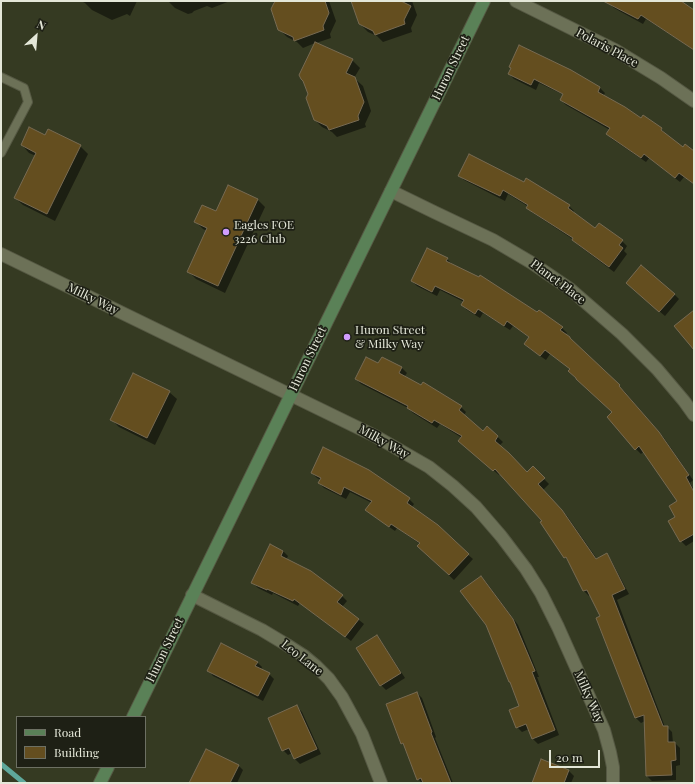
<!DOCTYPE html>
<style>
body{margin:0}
#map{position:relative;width:695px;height:784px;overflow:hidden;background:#353a22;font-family:"Playfair Display",serif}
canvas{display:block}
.frame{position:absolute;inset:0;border:2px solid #e4e7d8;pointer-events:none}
.legend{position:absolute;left:16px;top:716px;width:130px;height:52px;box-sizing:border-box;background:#1e2015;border:1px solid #6d7063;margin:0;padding:5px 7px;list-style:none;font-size:12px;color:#e4e7d8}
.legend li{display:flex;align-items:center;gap:8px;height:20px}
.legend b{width:20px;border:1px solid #6d7063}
.north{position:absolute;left:16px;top:16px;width:40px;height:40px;-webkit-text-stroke:3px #1e2015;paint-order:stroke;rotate:26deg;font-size:11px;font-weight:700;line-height:16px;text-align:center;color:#e4e7d8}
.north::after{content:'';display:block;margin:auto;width:14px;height:18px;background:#e4e7d8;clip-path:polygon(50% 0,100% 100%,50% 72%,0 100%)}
.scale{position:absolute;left:549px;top:750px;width:51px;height:18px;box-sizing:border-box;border:2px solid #e4e7d8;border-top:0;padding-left:5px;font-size:12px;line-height:14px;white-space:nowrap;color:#e4e7d8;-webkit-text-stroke:3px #1e2015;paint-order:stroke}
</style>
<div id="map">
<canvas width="695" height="784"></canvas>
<div class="frame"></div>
<ul class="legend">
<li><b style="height:5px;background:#5a8157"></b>Road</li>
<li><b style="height:11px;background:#644e1f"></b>Building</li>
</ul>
<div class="north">N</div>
<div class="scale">20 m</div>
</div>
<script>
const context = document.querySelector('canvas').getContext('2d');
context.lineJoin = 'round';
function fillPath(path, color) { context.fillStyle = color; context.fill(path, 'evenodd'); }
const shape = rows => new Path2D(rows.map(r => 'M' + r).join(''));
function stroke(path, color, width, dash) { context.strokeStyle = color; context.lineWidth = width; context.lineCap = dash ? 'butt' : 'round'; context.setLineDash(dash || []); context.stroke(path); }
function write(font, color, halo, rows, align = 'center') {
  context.font = font + ' "Playfair Display",serif'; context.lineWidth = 3.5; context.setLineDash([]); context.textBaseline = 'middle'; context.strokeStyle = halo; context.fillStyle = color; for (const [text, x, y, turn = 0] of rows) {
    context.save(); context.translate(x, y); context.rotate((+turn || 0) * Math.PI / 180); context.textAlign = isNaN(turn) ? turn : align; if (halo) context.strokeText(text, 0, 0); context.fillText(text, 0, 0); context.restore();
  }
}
const shadow = shape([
 [81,1,137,1,130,16,127,14,112,20,92,10,85,3],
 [168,1,230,1,212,8,207,6,194,11,192,13,188,14,175,8],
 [273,1,329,1,336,21,330,34,331,38,316,43,352,60,360,68,354,78,363,86,371,111,365,124,366,127,337,137,332,132,322,127,314,119,309,94,315,43,303,48,297,42,287,37,279,29],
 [354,1,412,1,417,15,411,28,412,32,383,42,377,36,368,32,360,24],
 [611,1,679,1,694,11,694,50,646,19,643,24,614,8,609,3],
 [571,71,600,88,605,93,603,96,641,119,661,129,666,134,665,135,683,148,694,152,694,184,684,177,680,182,649,158,646,162,612,139,607,134,610,130,566,105,561,100,564,95,539,83,536,90,514,79,509,74],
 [46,136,80,146,88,154,55,221,23,205,15,198,36,156,29,153,22,145],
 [459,175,569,206,574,211,573,213,595,229,599,224,622,241,627,246,624,251,627,254,614,272,578,245,573,240,574,240,533,213,528,208,529,207,508,194,505,201,464,180],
 [229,186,258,200,265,207,225,293,196,279,188,271,207,231,203,229,195,221,217,213],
 [447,259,452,264,451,265,562,328,567,333,565,335,624,391,664,438,693,480,690,483,694,490,694,541,686,546,681,541,676,518,679,501,644,451,641,454,636,449,613,413,571,369,550,354,546,360,530,349,525,344,530,338,513,326,510,330,483,313,480,318,467,310,462,305,464,302,440,290,437,296,417,286,412,281],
 [632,288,674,294,679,299,665,316],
 [379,364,402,368,407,373,404,377,461,407,466,412,464,415,483,432,487,427,503,442,499,446,527,473,533,468,549,484,543,490,567,516,597,559,606,555,611,560,629,594,617,600,665,727,667,727,672,732,673,743,675,743,680,748,680,765,676,766,676,780,652,781,647,776,645,721,641,723,636,718,597,618,602,616,591,595,589,596,584,591,569,562,565,557,543,521,500,474,499,475,464,445,462,438,440,424,437,428,413,413,408,408,361,384,356,379],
 [169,392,177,399,155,445,119,427,112,420],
 [312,473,409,499,414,504,412,507,473,559,454,580,423,551,420,544,397,528,395,531,372,515,367,510,372,503,350,492,346,499,324,488,319,483,321,480,317,478],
 [283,551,288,556,286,560,342,596,347,601,342,607,359,620,364,624,351,641,300,603,298,606,273,593,272,595,258,588,253,583],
 [481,577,486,582,518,625,539,677,537,677,559,735,538,744,533,739,529,729,522,732,517,727,520,706],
 [376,636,381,641,405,678,386,690,381,685],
 [257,662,262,667,261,670,269,674,274,679,263,701,213,676,208,670],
 [417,693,422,698,436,737,435,738,453,783,422,783,418,779,405,746,402,743],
 [297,707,302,712,321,754,300,764,295,759,292,753,288,755,283,750],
 [541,761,569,771,574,776,571,783,533,783],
 [238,765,243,770,237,783,191,783]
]);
const stream = shape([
 [1,764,24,783]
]);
const building = shape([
 [275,1,325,1,329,13,323,26,324,30,294,41,293,37,278,30,271,9,275,1],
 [351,1,401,1,411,6,404,20,405,24,375,35,373,31,359,24,351,1],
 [603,1,681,1,694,10,694,50,641,15,638,19,603,1],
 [315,42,353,59,346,73,355,77,364,102,358,116,359,120,329,130,327,126,314,120,306,98,308,94,303,81,301,79,299,75,315,42],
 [519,45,571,70,600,87,598,92,625,107,641,118,643,115,662,128,661,130,683,147,685,144,694,151,694,184,679,173,675,178,644,154,641,158,606,134,610,128,560,100,563,94,534,79,531,85,508,74,511,68,509,67,519,45],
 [29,127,45,135,48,129,81,145,47,214,14,198,36,153,21,145,29,127],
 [469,154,524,182,526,178,570,205,568,208,595,228,599,223,623,240,619,245,623,248,609,267,572,240,573,238,526,208,528,205,503,190,500,196,458,176,469,154],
 [228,185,258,199,218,286,187,272,207,228,194,222,202,205,216,211,228,185],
 [427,248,448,258,446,261,479,277,480,275,537,312,539,310,563,327,560,330,570,337,570,338,620,385,619,386,659,432,689,475,686,477,694,492,694,534,680,542,668,521,675,517,669,506,677,501,639,446,635,450,607,417,612,412,576,379,576,378,568,371,570,369,545,350,540,356,524,344,529,337,507,321,504,326,478,309,475,314,461,305,464,300,435,286,432,292,411,281,427,248],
 [641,265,675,294,659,312,626,283,641,265],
 [694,310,694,350,674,326,694,310],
 [366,357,378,363,382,357,402,367,399,373,421,385,423,382,462,406,459,410,483,431,487,426,498,436,495,441,509,453,527,472,533,466,545,478,538,484,562,510,596,559,607,553,625,589,612,595,663,726,668,726,668,742,675,742,676,760,671,761,672,775,646,776,644,715,635,718,596,618,600,616,587,590,583,591,566,557,564,558,540,522,542,521,495,469,493,471,458,441,462,436,434,420,432,423,407,408,408,406,355,379,366,357],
 [133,373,170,391,147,438,110,420,133,373],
 [323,447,369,470,410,498,407,503,438,525,469,554,449,575,417,546,420,543,391,524,389,527,365,510,372,501,344,487,341,495,318,483,321,478,311,473,323,447],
 [270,544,283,551,281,556,311,571,343,595,337,602,359,619,345,637,294,599,293,601,267,589,267,590,251,583,270,544],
 [481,576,513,619,535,671,532,672,555,730,532,739,526,724,516,728,509,710,519,706,510,682,509,682,486,625,460,591,481,576],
 [377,635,401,673,380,686,356,648,377,635],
 [221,643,258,662,255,666,270,673,258,696,207,671,221,643],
 [417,692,432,732,431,733,451,783,423,783,421,778,417,780,403,743,401,744,386,704,417,692],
 [297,705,317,749,294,759,289,748,282,751,268,718,297,705],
 [206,749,239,765,230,783,189,783,206,749],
 [541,759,569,770,564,783,532,783,541,759]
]);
const service = shape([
 [1,77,24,88,28,102,1,153]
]);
const minor = shape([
 [516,1,615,50,661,78,694,101],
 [391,191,434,212,493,240,532,263,570,289,622,334,657,369,684,401,694,415],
 [1,254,375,436,429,467,453,486,476,507,501,536,526,569,541,593,558,627,604,730,610,752,613,767,613,783],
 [192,595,262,630,287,645,304,656,316,666,329,679,342,697,362,734,381,783]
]);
const secondary = shape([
 [133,717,484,1],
 [100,783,108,767]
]);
const markers = [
 [226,232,4,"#d19dfe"],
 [347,337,4,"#d19dfe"]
];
const streetNames = [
 ["Polaris Place",607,48,28],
 ["Huron Street",451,68,-64],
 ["Planet Place",558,282,37],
 ["Milky Way",93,299,26],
 ["Huron Street",308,359,-64],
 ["Milky Way",384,442,29],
 ["Huron Street",165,650,-64],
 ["Leo Lane",302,658,38],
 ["Milky Way",589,697,66]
];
const poiNames = [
 ["Eagles FOE",234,225],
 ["3226 Club",234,239],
 ["Huron Street",355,330],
 ["& Milky Way",355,344]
];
fillPath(shadow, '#0007');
stroke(stream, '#5ea89b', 5);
fillPath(building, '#644e1f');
stroke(building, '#776a52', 1);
stroke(service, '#555843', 10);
stroke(minor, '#555843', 14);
stroke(secondary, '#555843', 14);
stroke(service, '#6c7157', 8);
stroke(minor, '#6c7157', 12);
stroke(secondary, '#5a8157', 12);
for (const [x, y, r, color] of markers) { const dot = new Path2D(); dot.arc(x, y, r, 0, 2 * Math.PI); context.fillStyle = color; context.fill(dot); stroke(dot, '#1e2015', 1.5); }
write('12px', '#e4e7d8', '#1e2015', streetNames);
write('12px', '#e4e7d8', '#1e2015', poiNames, 'left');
</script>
